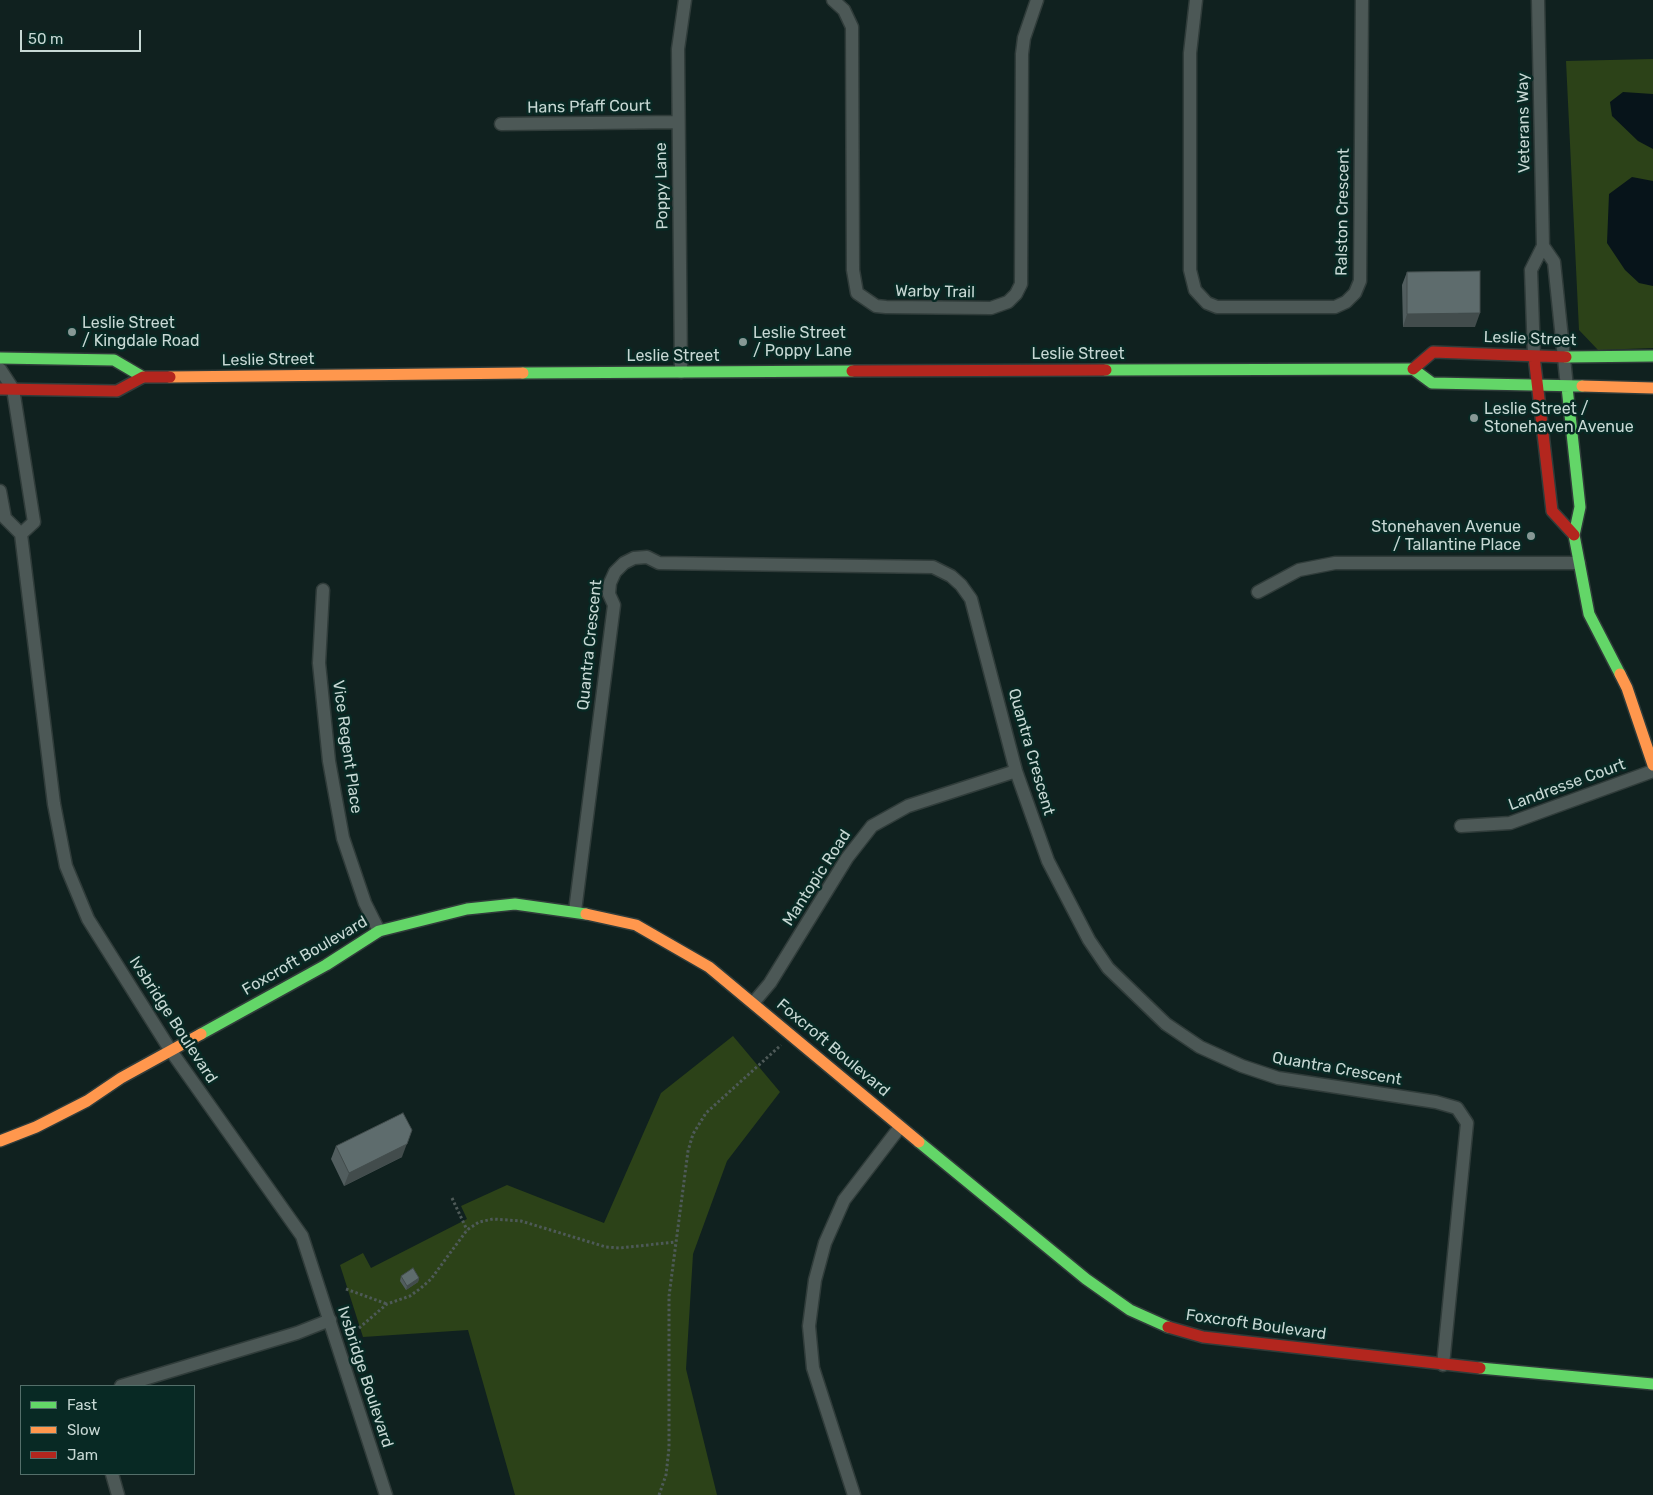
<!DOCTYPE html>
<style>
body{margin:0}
#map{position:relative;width:1653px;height:1495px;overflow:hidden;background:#10211f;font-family:Rubik,sans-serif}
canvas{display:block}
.legend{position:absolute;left:20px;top:1385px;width:175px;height:90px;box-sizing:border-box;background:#082924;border:1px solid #546f6a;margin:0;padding:6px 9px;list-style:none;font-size:15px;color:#c7d8d4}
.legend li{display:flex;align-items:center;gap:10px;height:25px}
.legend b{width:25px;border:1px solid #546f6a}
.scale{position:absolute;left:20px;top:30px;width:121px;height:22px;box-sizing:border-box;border:2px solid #c7d8d4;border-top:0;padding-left:6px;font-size:15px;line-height:18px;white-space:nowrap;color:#c7d8d4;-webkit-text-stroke:4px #082924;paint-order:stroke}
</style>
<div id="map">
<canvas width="1653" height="1495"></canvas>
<ul class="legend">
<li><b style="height:6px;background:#63d668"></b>Fast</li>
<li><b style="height:6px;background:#ff974d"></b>Slow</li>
<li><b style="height:6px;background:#b3261e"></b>Jam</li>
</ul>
<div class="scale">50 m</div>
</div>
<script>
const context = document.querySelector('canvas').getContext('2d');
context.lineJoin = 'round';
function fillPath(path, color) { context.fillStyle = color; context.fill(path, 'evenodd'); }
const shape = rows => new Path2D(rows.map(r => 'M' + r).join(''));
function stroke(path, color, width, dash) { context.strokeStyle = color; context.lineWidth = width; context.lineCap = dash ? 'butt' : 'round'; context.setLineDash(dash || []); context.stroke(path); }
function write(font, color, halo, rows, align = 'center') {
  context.font = font + ' Rubik,sans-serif'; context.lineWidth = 5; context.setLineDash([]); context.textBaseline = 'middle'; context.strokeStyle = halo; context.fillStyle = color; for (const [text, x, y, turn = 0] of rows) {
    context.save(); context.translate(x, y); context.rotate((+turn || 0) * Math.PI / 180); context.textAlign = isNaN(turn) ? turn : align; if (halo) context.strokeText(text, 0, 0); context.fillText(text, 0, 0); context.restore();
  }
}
const green = shape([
 [1653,59,1653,348,1598,350,1579,330,1566,61],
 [733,1036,780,1092,727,1161,693,1254,686,1369,717,1495,515,1495,468,1330,363,1337,340,1265,363,1253,371,1268,467,1219,461,1206,507,1185,604,1223,661,1093]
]);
const water = shape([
 [1623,92,1653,94,1653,149,1638,141,1612,116,1610,102],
 [1632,177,1653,181,1653,286,1639,283,1625,270,1607,243,1609,194]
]);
const path = shape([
 [452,1198,467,1230],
 [346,1289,387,1304],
 [359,1328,387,1304,410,1296,421,1288,431,1279,467,1230,479,1222,493,1219,521,1221,606,1247,620,1248,675,1242],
 [659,1495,666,1475,669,1448,669,1296,688,1151,693,1134,706,1113,781,1045]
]);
const street = shape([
 [833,0,844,10,852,27,853,270,857,293,876,306,886,307,991,308,1008,302,1016,294,1021,284,1022,54,1024,38,1037,0],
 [1196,0,1190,53,1190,270,1195,290,1207,303,1217,307,1335,307,1346,302,1355,293,1360,281,1362,0],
 [501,124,678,122],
 [1543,246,1554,262,1567,387],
 [1534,356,1531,270,1543,246,1538,0],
 [0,369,13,389,34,522,21,534],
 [681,372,678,49,685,0],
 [0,491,5,518,21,534,54,804,66,866,88,919,171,1051,302,1236,386,1495],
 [323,590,319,663,329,761,343,838,365,903,379,931],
 [1258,592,1299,570,1335,563,1579,563],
 [1461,826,1510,823,1653,771],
 [575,911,614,605,609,594,610,583,615,572,624,563,634,558,647,557,659,563,933,567,951,576,961,585,971,599,1016,771,1048,861,1089,940,1108,968,1166,1024,1200,1047,1242,1066,1278,1078,1436,1102,1457,1108,1467,1123,1443,1365],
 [754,1002,770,983,847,858,872,826,908,806,1016,771],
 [121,1386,297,1333,330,1320],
 [112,1474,118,1495],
 [854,1495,813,1368,809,1326,815,1280,825,1243,844,1200,900,1127]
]);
const fast = shape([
 [1566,357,1653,356],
 [0,358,114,360,143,377],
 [1106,370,1413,369,1432,383,1582,386],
 [523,373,852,371],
 [1567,387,1580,507,1574,535,1589,614,1620,674],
 [201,1034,326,965,379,931,467,909,515,904,586,914],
 [919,1142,1086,1279,1130,1310,1168,1327],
 [1480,1368,1653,1384]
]);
const slow = shape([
 [170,377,523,373],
 [1582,386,1653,388],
 [1620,674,1627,688,1653,765],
 [586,914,636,925,709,967,919,1142],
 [0,1141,36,1127,87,1101,121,1078,201,1034]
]);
const jam = shape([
 [1534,356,1552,511,1574,535],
 [1413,369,1433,352,1566,357],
 [852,371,1106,370],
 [0,389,117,391,143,377,170,377],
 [1168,1327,1203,1337,1480,1368]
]);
const wall = shape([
 [1407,272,1475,327,1403,327,1402,285],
 [336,1146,402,1157,344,1186,331,1159],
 [401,1276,419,1278,418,1282,406,1290,400,1281]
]);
const shadedWall = shape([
 [1480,313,1475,327,1403,327,1407,314],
 [412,1130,402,1157,344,1186,349,1173],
 [419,1278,418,1282,406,1290,407,1286]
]);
const building = shape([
 [1480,271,1480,313,1407,314,1407,272,1480,271],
 [403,1113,412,1130,407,1144,349,1173,336,1146,403,1113],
 [413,1268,419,1278,407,1286,401,1276,413,1268]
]);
const markers = [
 [72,332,5,"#879895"],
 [743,342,5,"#879895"],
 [1474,418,5,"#879895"],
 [1531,536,5,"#879895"]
];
const streetNames = [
 ["Hans Pfaff Court",589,107,-1],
 ["Veterans Way",1524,123,-91],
 ["Poppy Lane",662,186,-91],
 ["Ralston Crescent",1343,212,-89],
 ["Warby Trail",935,292,1],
 ["Leslie Street",1530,339,2],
 ["Leslie Street",1078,354],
 ["Leslie Street",673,356],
 ["Leslie Street",268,360,-1],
 ["Quantra Crescent",590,645,-84],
 ["Vice Regent Place",347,747,82],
 ["Quantra Crescent",1031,752,74],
 ["Landresse Court",1567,785,-20],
 ["Mantopic Road",817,878,-57],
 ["Foxcroft Boulevard",305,956,-30],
 ["Ivsbridge Boulevard",173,1020,57],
 ["Foxcroft Boulevard",833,1048,40],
 ["Quantra Crescent",1337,1069,10],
 ["Foxcroft Boulevard",1256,1325,8],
 ["Ivsbridge Boulevard",365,1377,72]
];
const poiNames = [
 ["Leslie Street",82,323],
 ["/ Kingdale Road",82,341],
 ["Leslie Street",753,333],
 ["/ Poppy Lane",753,351],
 ["Leslie Street /",1484,409],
 ["Stonehaven Avenue",1484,427],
 ["Stonehaven Avenue",1521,527,"right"],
 ["/ Tallantine Place",1521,545,"right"]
];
fillPath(green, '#2c4218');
fillPath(water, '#07141a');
stroke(street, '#303c3a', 15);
stroke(fast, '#303c3a', 14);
stroke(slow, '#303c3a', 14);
stroke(jam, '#303c3a', 14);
stroke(path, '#4e5a58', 3, [2.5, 2.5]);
stroke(street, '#4c5856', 12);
stroke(fast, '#63d668', 11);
stroke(slow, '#ff974d', 11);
stroke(jam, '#b3261e', 11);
fillPath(wall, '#515d5e');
fillPath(shadedWall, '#424c4c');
fillPath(building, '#5e6c6d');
stroke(building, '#424c4c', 1);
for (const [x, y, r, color] of markers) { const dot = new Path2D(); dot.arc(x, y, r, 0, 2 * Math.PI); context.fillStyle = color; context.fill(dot); stroke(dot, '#082924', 2); }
write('16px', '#c7d8d4', '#082924', streetNames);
write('16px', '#c7d8d4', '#082924', poiNames, 'left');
</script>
